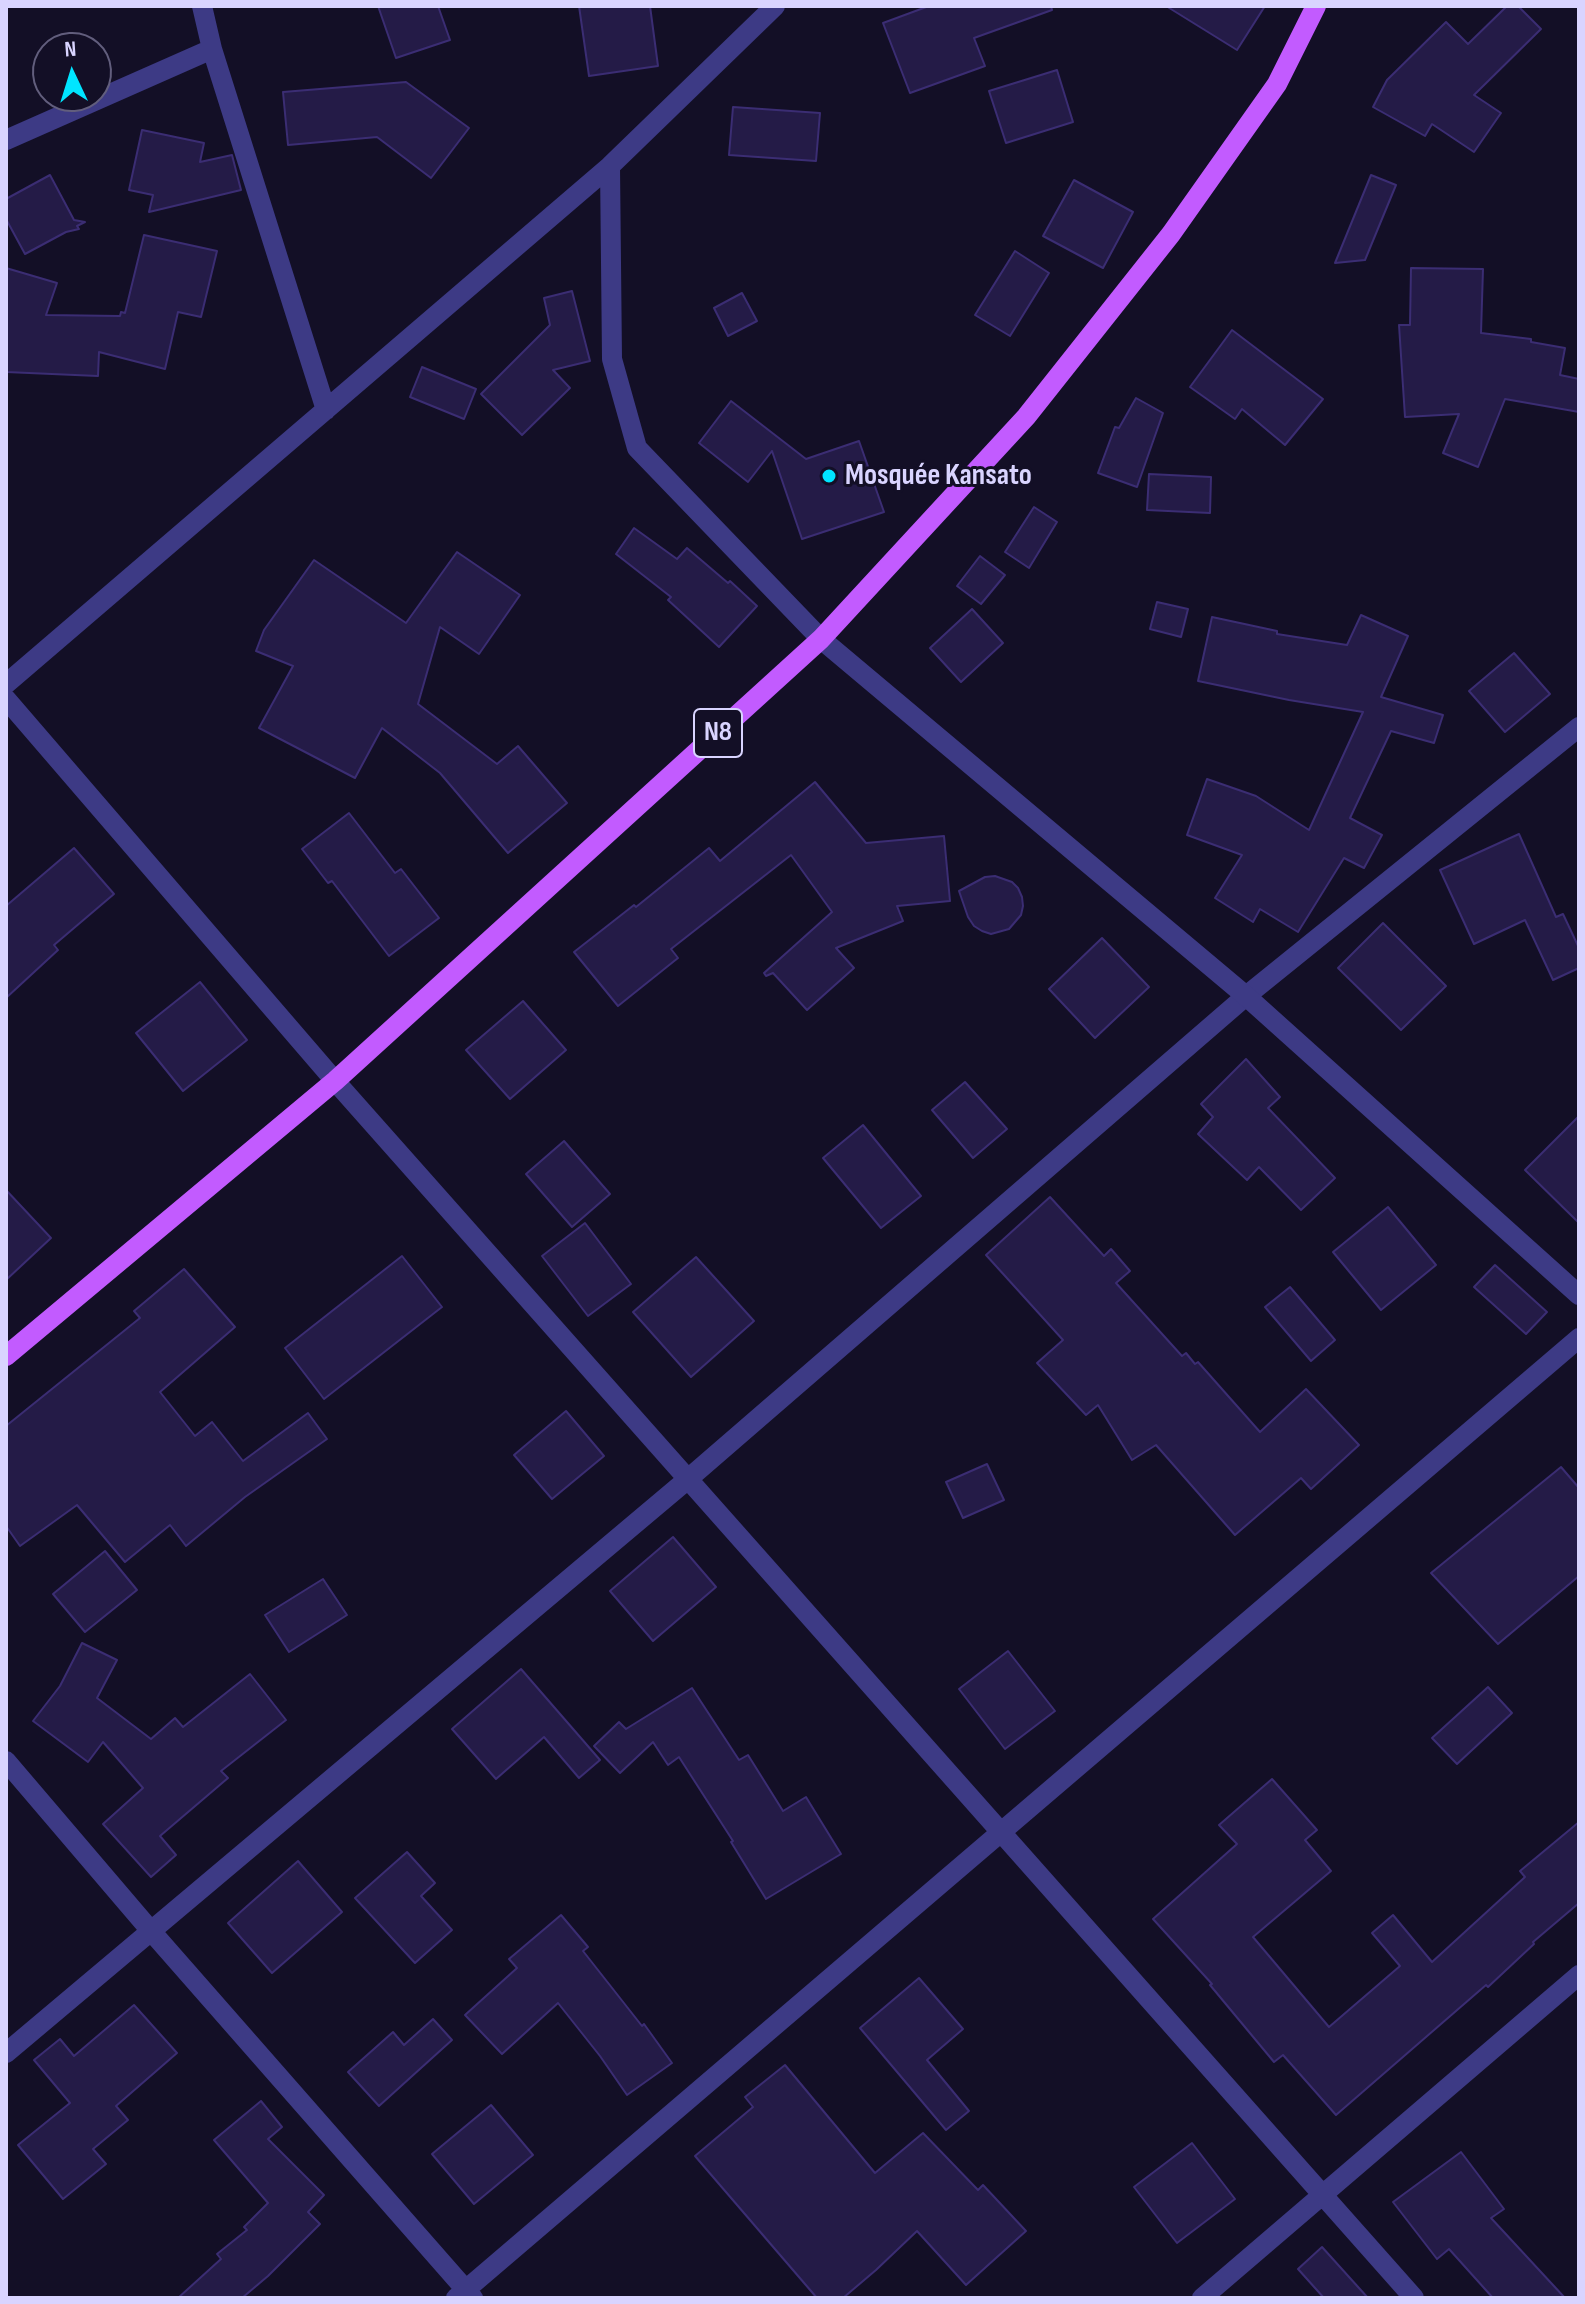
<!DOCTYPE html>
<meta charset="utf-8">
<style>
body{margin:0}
#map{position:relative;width:1585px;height:2304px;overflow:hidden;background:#130f26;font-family:"Sofia Sans Condensed",sans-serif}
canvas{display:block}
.frame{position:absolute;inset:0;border:8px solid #d9d4ff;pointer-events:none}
.north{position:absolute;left:32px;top:32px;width:80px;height:80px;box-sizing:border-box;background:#130f26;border:2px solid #625e7d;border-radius:50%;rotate:356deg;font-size:22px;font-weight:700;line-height:32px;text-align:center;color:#d9d4ff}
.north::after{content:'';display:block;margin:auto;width:28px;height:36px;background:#00e5ff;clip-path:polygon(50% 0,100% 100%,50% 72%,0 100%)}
</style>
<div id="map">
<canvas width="1585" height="2304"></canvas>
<div class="frame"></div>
<div class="north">N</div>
</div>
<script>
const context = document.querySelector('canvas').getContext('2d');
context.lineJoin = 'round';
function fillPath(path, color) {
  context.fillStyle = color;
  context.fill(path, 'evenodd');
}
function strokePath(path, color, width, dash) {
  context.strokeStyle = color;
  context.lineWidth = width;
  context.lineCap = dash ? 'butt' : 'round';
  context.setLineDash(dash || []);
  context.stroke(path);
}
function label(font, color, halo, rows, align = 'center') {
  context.font = font + ' "Sofia Sans Condensed",sans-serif';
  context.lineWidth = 6;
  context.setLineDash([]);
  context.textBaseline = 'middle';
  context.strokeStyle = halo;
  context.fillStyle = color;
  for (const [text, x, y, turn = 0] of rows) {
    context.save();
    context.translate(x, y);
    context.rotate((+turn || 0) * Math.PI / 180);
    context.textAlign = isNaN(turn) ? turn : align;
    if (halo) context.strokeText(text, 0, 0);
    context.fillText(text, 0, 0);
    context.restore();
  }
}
const building = new Path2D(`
 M378,6H438L450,40L396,58Z
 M579,6H650L658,66L589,76Z
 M929,6H1051L1052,10L974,38L985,66L910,93L883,23Z
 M1166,6H1265L1237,50Z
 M1507,6H1518L1541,29L1474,95L1501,113L1474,152L1432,124L1425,136L1373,107L1387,80L1446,22L1468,44Z
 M1057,70L1073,122L1006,143L989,91Z
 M406,82L469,128L431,178L377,137L288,145L283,92Z
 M733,107L820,113L816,161L729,155Z
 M142,130L204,143L200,162L232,155L241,190L149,212L153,195L129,190Z
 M50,175L74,220L85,222L77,226L79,229L66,232L25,254L6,219V199Z
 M1371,175L1396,185L1365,260L1335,263Z
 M1074,180L1133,212L1103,268L1043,236Z
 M144,235L217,251L201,317L178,312L165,369L99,352L98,376L6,372V268L57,283L46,315L120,316L121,312L125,313Z
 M1015,251L1049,273L1010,336L975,315Z
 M1411,268L1483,269L1481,333L1531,339V342L1565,348L1560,375L1579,379V412L1505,399L1478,467L1443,453L1459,414L1405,417L1399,325H1410Z
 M572,291L590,361L553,370L570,388L522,435L481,394L550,325L544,298Z
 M742,293L757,321L728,336L714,308Z
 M1232,330L1323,399L1285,445L1242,409L1235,419L1190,387Z
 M422,367L476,389L464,419L410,397Z
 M1136,398L1163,413L1137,487L1098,473L1115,427L1119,428Z
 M731,401L806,459L859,441L884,512L802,539L772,451L748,482L699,443Z
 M1149,474L1211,477L1210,513L1147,510Z
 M1034,507L1057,522L1029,568L1005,552Z
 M634,528L677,559L687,548L728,583L730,581L757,606L719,647L668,600L671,597L616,554Z
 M457,552L520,595L479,654L440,627L418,704L497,764L518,746L567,803L508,853L440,773L382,728L355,778L259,728L293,666L256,651L264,630L314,560L406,623Z
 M980,556L1005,575L981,604L957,586Z
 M1157,602L1188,609L1181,637L1150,629Z
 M972,609L1003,643L961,682L930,648Z
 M1361,615L1408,636L1381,697L1443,715L1434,743L1391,731L1350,818L1382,835L1364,868L1344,858L1298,932L1260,909L1253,922L1215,898L1242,855L1187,835L1207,779L1256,796L1309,830L1363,712L1289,700L1198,681L1212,617L1277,631V634L1347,645Z
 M1514,653L1550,694L1505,732L1469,691Z
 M815,782L866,843L944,836L950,901L897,906L903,921L836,948L854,968L807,1010L773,973L766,976L764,973L832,912L791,855L671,949L678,958L618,1006L574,952L634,905L636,907L709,848L720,861Z
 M349,813L395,873L401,869L439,918L389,956L332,881L328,883L302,849Z
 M1519,834L1556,917L1563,914L1579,948V968L1553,980L1525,920L1474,944L1440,870Z
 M74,848L114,894L54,945L58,950L6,998V906Z
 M995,876L1012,882L1018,888L1022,897L1023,906L1021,915L1009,929L991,934L982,931L974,926L968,917L959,891L985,877Z
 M1383,923L1446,986L1401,1030L1338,968Z
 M1102,938L1149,987L1095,1038L1049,989Z
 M200,982L247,1040L183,1091L136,1033Z
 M523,1001L566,1050L510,1099L466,1050Z
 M1246,1059L1280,1097L1268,1108L1335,1178L1301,1210L1259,1167L1247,1180L1198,1134L1213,1117L1201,1104Z
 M965,1082L1007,1129L973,1158L932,1110Z
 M1579,1116V1223L1525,1170Z
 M863,1125L921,1196L881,1228L823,1158Z
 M564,1141L610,1194L572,1227L526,1174Z
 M6,1190L51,1238L6,1280Z
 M1050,1197L1104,1256L1111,1249L1130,1271L1116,1283L1182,1356L1186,1353L1195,1364L1198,1362L1260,1432L1306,1389L1359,1445L1311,1489L1301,1478L1235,1535L1156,1445L1132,1460L1098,1405L1086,1415L1037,1363L1063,1340L986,1255Z
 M1388,1207L1436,1265L1381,1310L1333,1252Z
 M585,1223L631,1284L588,1316L542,1256Z
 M402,1256L442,1307L324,1399L285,1348Z
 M696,1257L754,1321L691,1377L633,1312Z
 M1495,1265L1547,1312L1526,1334L1474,1287Z
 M184,1269L235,1327L160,1392L195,1436L212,1422L243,1461L308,1413L327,1439L245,1497L186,1546L170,1525L125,1562L77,1505L20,1546L6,1526V1426L140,1318L134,1311Z
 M1290,1287L1335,1340L1311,1361L1265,1307Z
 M566,1411L604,1456L552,1499L514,1455Z
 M987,1464L1004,1500L963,1518L946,1482Z
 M1561,1467L1579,1488V1576L1498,1644L1431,1573Z
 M673,1537L716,1587L653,1641L610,1591Z
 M105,1551L137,1590L85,1632L53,1594Z
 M323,1579L347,1615L289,1652L265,1615Z
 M82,1643L117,1660L97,1698L151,1739L175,1718L183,1727L250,1674L286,1720L221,1771L228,1778L160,1836L176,1855L151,1877L103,1824L143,1788L103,1742L88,1762L33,1721L60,1686Z
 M1008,1651L1055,1711L1005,1749L959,1689Z
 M521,1669L600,1760L579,1778L544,1737L496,1779L452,1729Z
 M1488,1687L1512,1713L1457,1764L1432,1738Z
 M692,1688L739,1760L748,1755L783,1811L806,1797L841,1854L766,1899L731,1842L733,1841L679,1757L668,1765L653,1742L620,1773L594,1746L619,1722L626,1729Z
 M1272,1779L1317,1830L1305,1840L1331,1871L1253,1937L1329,2027L1400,1966L1372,1933L1393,1915L1432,1962L1525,1877L1520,1871L1579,1822V1903L1533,1942L1534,1944L1488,1987L1486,1985L1336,2115L1283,2055L1274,2062L1210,1985L1212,1984L1153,1919L1237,1844L1219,1825Z
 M407,1852L435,1883L421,1896L452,1930L415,1963L355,1898Z
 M298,1861L342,1912L272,1973L228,1923Z
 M561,1915L588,1947L583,1951L642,2026L644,2024L672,2063L627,2095L600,2056L558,2003L502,2054L465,2015L517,1968L509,1959Z
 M919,1978L963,2029L927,2060L969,2111L946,2130L860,2028Z
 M134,2005L177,2053L116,2106L128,2120L93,2149L106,2164L63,2199L18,2145L70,2103L34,2060L60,2039L74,2056Z
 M433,2019L452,2040L379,2106L348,2072L393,2032L404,2045Z
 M785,2065L875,2173L923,2133L978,2190L983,2185L1026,2231L966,2285L917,2231L876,2270L843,2298H817L695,2156L753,2107L745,2097Z
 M261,2101L282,2127L268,2139L324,2195L308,2212L320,2224L268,2276L242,2298H178L221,2259L217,2254L247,2230L244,2227L268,2203L214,2140Z
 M491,2105L533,2155L474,2204L432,2154Z
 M1192,2143L1235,2199L1177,2243L1134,2187Z
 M1461,2152L1504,2209L1491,2218L1565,2298H1493L1449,2249L1437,2259L1393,2202Z
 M1322,2247L1368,2298H1324L1298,2269Z`);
fillPath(building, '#241b47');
strokePath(building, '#3b2d73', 2);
strokePath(new Path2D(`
 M202,6L212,49L326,410
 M6,140L212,49
 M610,166L612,359L637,448L821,639
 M6,684L610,166L775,6
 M6,699L335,1081L1414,2298
 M6,1761L151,1931L473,2298
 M6,2053L688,1479L1246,996L1579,727
 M456,2298L1579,1338
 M1202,2298L1579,1975`), '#3d3a85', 20);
strokePath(new Path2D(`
 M821,639L1246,996L1579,1295`), '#3d3a85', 20);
strokePath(new Path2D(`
 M6,1356L335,1081L821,639L1026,417L1171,234L1277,84L1316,6`), '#c25bff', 20);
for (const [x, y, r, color] of [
 [829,476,8,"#00e5ff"]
]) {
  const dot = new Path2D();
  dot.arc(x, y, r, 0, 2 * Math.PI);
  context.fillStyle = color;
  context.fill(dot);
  strokePath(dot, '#130f26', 3);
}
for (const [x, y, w] of [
 [718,733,48]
]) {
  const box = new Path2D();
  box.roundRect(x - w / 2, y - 24, w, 48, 6);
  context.fillStyle = '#130f26';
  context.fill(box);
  strokePath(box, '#d9d4ff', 2);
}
label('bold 28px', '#d9d4ff', null, [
 ["N8",718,733]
]);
label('bold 30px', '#d9d4ff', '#130f26', [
 ["Mosquée Kansato",845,476]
], 'left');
</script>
